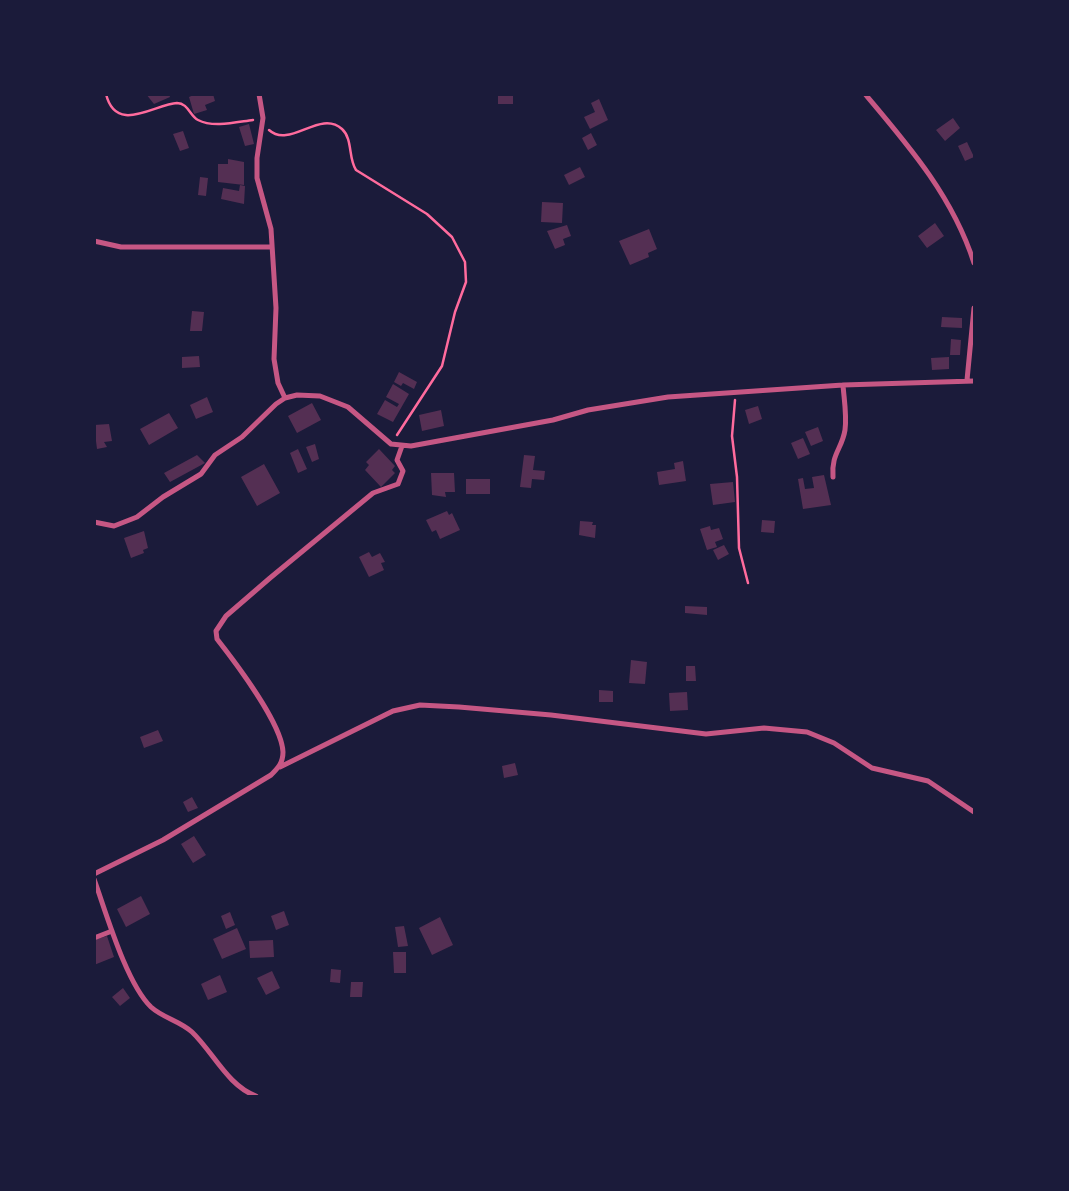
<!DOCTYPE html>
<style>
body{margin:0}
#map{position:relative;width:1069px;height:1191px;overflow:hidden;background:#1b1b3a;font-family:"PT Sans",sans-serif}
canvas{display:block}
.frame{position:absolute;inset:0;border:96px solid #1b1b3a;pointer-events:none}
</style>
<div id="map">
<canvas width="1069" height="1191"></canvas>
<div class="frame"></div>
</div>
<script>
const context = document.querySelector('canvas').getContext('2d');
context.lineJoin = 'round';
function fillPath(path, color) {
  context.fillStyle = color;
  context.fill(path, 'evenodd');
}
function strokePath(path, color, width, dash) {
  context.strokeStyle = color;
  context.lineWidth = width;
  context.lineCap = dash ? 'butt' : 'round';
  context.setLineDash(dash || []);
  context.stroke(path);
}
fillPath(new Path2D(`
 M146,94H169L170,97L154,104Z
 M196,94H213L215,101L205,105L207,110L194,114L189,97Z
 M498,94H513V104H498Z
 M599,99L608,120L590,129L584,117L595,112L591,103Z
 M953,118L960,128L945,141L936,130Z
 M249,124L254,144L245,146L239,127Z
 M183,131L189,148L180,151L173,134Z
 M591,133L597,145L588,150L582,138Z
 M967,142L974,157L965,161L958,146Z
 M228,159L244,162V185L218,182V164H228Z
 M580,167L585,177L569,185L564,175Z
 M200,177L208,178L206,196L198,195Z
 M240,185L245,186L244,204L221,199L223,188L239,191Z
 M542,202L563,203L562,223L541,222Z
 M935,223L944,236L927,248L918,236Z
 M567,225L571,236L563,239L565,245L555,249L547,231Z
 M649,229L657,249L648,253L649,257L630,265L619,241Z
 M192,311L204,312L202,331H190Z
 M942,317L962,318V328L941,327Z
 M951,339L961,340L960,355H950Z
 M199,356L200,367L182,368V357Z
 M949,357V369L932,370L931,358Z
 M399,372L417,382L414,389L403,383L401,386L394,382Z
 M393,384L409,394L393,422L377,414L385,400L397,407L399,404L386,397Z
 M207,397L213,412L196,419L190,405Z
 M312,403L321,420L297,433L288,416Z
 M758,406L762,419L749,424L745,410Z
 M441,410L444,426L422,431L419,415Z
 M169,413L178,428L149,445L140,429Z
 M109,424L112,441L104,442L107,447L97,449L94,425Z
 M818,427L823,441L811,446L805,432Z
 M803,438L810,454L798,459L791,443Z
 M315,444L319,459L312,462L306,447Z
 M298,449L307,469L298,473L290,453Z
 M379,449L395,466L392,470L395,473L381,487L365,470L369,465L366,462Z
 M197,455L205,463L170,482L164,473Z
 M524,455L535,456L533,470L545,471L544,480L532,479L531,488L520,487Z
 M683,461L686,481L659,485L657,472L675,469L674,463Z
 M264,464L280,493L257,506L241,477Z
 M431,473H454L455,492H445L446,497L432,495Z
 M824,475L831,505L803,509L798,479L803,478L805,489L814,488L812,477Z
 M466,479H490V494H466Z
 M733,482L735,502L713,505L710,484Z
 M447,511L449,515L452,513L460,530L440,539L436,530L432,532L426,520Z
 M762,520L775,521L774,533L761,532Z
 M580,521L593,522L592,525H596L595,538L579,535Z
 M710,526L711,530L719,528L723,539L715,542L717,547L707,550L700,529Z
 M144,531L148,548L143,550L144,553L131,558L124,538Z
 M724,545L729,554L718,560L713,550Z
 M369,552L372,557L380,553L385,562L381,563L384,570L369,577L359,557Z
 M685,606L707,607V615L685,613Z
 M631,660L647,662L645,684L629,683Z
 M686,666H695L696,681H686Z
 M599,690L613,691V702H599Z
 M687,692L688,710L670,711L669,693Z
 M158,730L163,741L144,748L140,737Z
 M515,763L518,775L504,778L502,766Z
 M192,797L198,808L188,812L183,802Z
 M194,836L206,855L193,863L181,844Z
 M141,896L150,914L126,927L117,909Z
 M284,911L289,925L276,930L271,916Z
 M230,912L235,925L226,929L221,916Z
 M440,917L453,945L432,955L419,928Z
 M404,926L408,946L398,947L395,927Z
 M237,928L246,949L222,959L213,939Z
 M107,936L114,957L94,965V940Z
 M273,940L274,957L250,958L249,941Z
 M393,952H406V973H394Z
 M331,969L341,970L340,983L330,982Z
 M272,971L280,988L266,995L257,978Z
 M220,975L227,992L208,1000L201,984Z
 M351,982H363L362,997H350Z
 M123,988L130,998L120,1006L112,997Z`), '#542f53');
strokePath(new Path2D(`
 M106,94C116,135 155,104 177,103C188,103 190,116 198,120C213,128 237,122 253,120
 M269,130C290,149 320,109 342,129C353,139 348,158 356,170L427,214L452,237L465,262L466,282L455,312L442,366L397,435
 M735,400L732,436L737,477L739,548L748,583`), '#ff6b9d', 2.5);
strokePath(new Path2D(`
 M259,94L263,118L257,158V178L271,229L276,308L274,359L278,383L285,398
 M865,94C909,146 953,197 974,263
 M94,241L121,247H271
 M967,380L974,308
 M833,477C831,454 842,449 845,430C847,415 844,399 843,385
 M94,522L114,526L137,517L163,497L201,474L215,455L242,437L276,404L285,398L297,395L320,396L348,407L391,444L411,446L553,420L588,410L668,397L843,385L974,381
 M280,767L393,711L420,705L459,707L551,715L706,734L764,728L807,732L834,743L872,768L928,781L974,812
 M94,874L163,840L271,775C278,768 283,763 283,752C282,724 235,662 217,639L216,631L226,616L270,578L373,493L398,484L403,471L397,460L402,446
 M94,879C106,912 126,983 151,1007C163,1018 180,1021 192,1032C213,1052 228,1086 256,1096
 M94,938L112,931`), '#c65784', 5);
</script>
